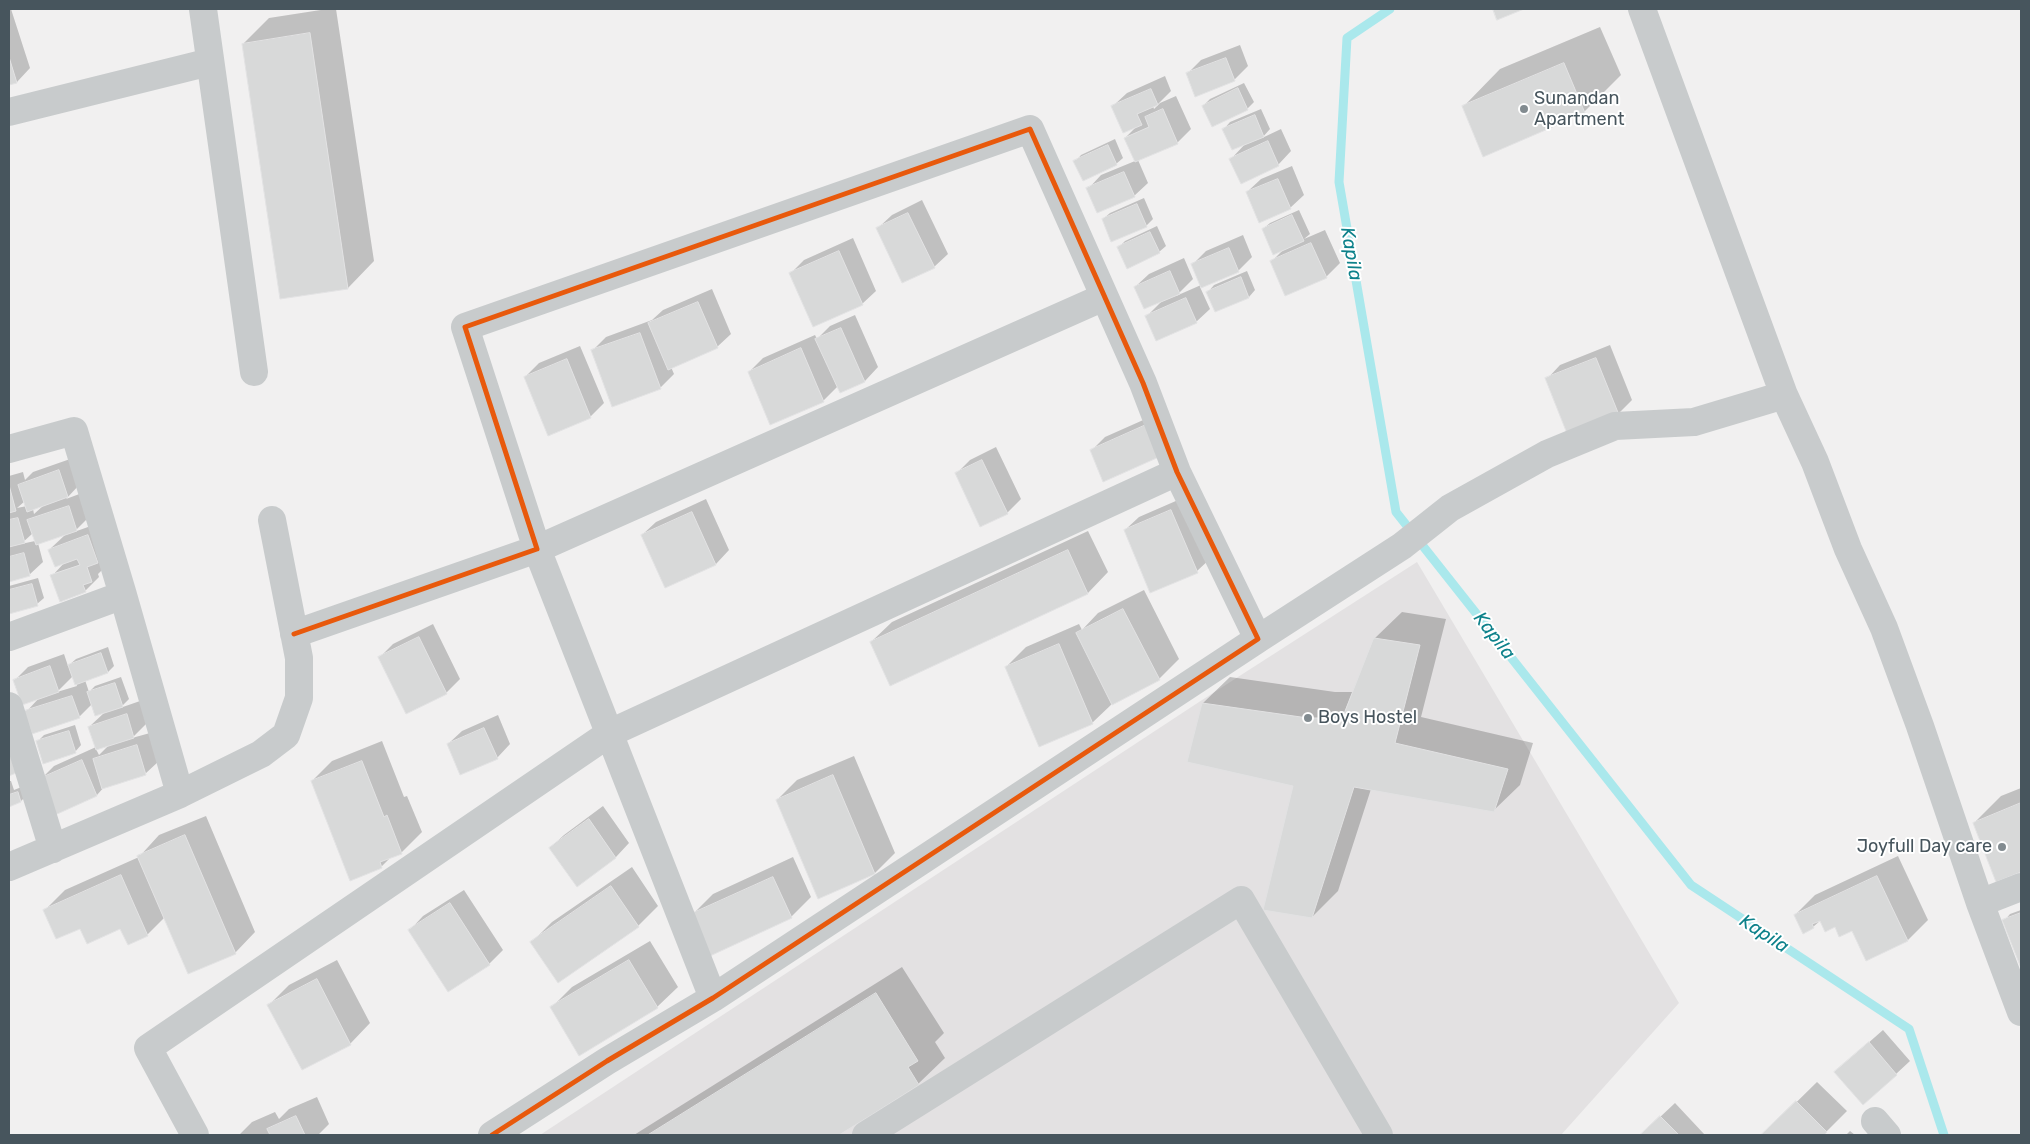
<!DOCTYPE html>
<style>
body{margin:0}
#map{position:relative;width:2030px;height:1144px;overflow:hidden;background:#f1f0f0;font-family:Rubik,sans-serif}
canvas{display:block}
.frame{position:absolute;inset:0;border:10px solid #47555d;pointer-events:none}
</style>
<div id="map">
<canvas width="2030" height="1144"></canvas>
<div class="frame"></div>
</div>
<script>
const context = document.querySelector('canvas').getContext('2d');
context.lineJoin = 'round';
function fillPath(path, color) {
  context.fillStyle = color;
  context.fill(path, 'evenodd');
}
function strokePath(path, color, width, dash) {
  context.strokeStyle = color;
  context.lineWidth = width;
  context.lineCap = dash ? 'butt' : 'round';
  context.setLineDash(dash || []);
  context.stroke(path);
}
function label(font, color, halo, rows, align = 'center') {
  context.font = font + ' Rubik,sans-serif';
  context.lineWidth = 4;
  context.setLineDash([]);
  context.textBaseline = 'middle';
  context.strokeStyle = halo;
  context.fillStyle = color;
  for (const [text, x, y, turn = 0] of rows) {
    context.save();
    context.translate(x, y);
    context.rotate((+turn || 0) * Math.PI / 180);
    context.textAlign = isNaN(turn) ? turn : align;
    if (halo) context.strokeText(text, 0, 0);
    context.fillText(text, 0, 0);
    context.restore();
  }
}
fillPath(new Path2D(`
 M1417,562L1679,1003L1561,1135H540L1199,702Z`), '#e3e1e2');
fillPath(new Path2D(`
 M9,9H11L30,68L17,82L9,84Z
 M327,9H336L374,261L348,288L243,44L269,18Z
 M1600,27L1621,75L1584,112L1464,106L1500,69Z
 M1240,45L1248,66L1234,80L1187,74L1201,60Z
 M1165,76L1171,91L1158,104L1153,106L1154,109L1160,103L1176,96L1191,129L1177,143L1138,160L1148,183L1134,196L1088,189L1101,175L1135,161L1125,138L1137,126L1113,106L1127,93Z
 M1244,83L1254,102L1247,109L1203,106L1210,99Z
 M1261,109L1270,129L1262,138L1281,129L1291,151L1278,165L1231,159L1247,142L1224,129L1230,122Z
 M1115,139L1123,158L1116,164L1075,162L1081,155Z
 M1292,166L1304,195L1290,208L1247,192L1261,179Z
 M1144,198L1153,219L1146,226L1103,219L1110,213Z
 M922,200L948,254L934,267L878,228L892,215Z
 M1299,210L1310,234L1304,239L1325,230L1340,263L1326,277L1271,262L1284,249L1263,229L1270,223Z
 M1157,226L1166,246L1159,252L1118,248L1125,241Z
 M1243,235L1252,257L1238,271L1200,287L1210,309L1196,322L1146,317L1163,300L1135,287L1149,274L1184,258L1193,279L1176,296L1201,285L1192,265L1206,251Z
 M853,238L876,291L862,304L791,273L804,260Z
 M1247,271L1255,290L1249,297L1216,311L1208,292L1214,285Z
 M712,289L731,334L717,347L671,367L674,374L660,388L593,350L606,337L652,320L663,310Z
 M855,315L878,367L865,381L838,386L824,400L771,423L749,372L763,358L815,335L817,339L830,326Z
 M1610,345L1632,400L1618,414L1547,379L1560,365Z
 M580,346L604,403L590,417L525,377L539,363Z
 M1159,413L1172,442L1091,451L1105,437Z
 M996,447L1021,499L1007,513L956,474L970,460Z
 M73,458L81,483L66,499L82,493L90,516L74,532L102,522L105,567L98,574L99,577L85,591L52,576L65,562L49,550L66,534L38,543L43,562L29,575L9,581V476L23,472L25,480L33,472ZM25,501L27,506L17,508ZM44,505L34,514L33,509ZM33,533L35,541L21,544Z
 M1185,497L1211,558L1197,571L1151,591L1125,530L1139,517Z
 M706,499L729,550L716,564L665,587L642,535L656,522Z
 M1088,531L1108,572L1088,593L891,684L871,642L892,622Z
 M38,578L44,598L37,604L9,612V586Z
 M1144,590L1179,659L1159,679L1113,703L1092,723L1006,667L1026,647L1079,624L1082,630L1098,613Z
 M1402,612L1446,619L1421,717L1533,743L1520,785L1493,811L1371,789L1338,891L1312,917L1295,785L1203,703L1230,677L1335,692H1354L1375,638Z
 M433,624L460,679L446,693L380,657L393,644Z
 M108,647L114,666L108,672L85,680L89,692L95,686L121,677L129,699L120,708L140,701L147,723L132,738L150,733L159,761L145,774L105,786L97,795L56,813L41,779L54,766L96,747L89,727L105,712L92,704L79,717L26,712L40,697L15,680L28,667L64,654L68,666L76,659ZM73,676L77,686L57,692ZM109,745L99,755L96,749Z
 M498,715L510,744L497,758L448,744L462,731Z
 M75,725L81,745L75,752L38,741L44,735Z
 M382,741L404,797L407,796L422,832L401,853L392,856L381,867L312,781L332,761Z
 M854,756L895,853L875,873L818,897L777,800L797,780Z
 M9,781H11L14,790L24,786L27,795L21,801L9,805Z
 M2021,788V870L1996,880L1974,823L2001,796Z
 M603,806L629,843L616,857L577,885L550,848L564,835Z
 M206,816L255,932L235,953L165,917L147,935L121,927H80L45,910L65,890L139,857L159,835Z
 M1898,856L1928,920L1908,940L1835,926L1821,920L1813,927L1795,915L1815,895Z
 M793,857L811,897L791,917L693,914L713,894Z
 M632,867L658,906L638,926L532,942L552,922Z
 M464,890L503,950L489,964L410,930L423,916Z
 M2021,910V964L2004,921L2010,914Z
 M650,941L678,987L657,1007H552L572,987Z
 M337,960L370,1023L350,1044L269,1005L289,985Z
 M902,967L944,1033L935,1042L945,1058L918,1084L837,1135H634Z
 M1883,1030L1910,1061L1896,1074L1850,1059Z
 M1817,1082L1847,1111L1823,1135H1763Z
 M317,1097L329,1124L318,1135H239L252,1122L275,1112L279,1119L289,1109Z
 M1675,1103L1705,1135H1641Z
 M1850,1131L1855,1135H1846Z`), '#0003');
strokePath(new Path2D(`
 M1390,9L1347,38L1339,182L1396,512L1691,885L1909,1029L1944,1135`), '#aae8ec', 9);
const building = new Path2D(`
 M1493,9H1524L1497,20Z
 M310,33L348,289L280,299L242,44Z
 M9,57L17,83L9,85Z
 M1226,58L1235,81L1195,97L1186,73Z
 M1564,63L1585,113L1483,157L1462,106Z
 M1238,88L1248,110L1212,127L1202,106Z
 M1151,89L1158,105L1137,114L1142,125L1123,133L1111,106Z
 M1163,109L1178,144L1135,162L1124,138L1149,127L1145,117Z
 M1255,115L1264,137L1232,150L1222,129Z
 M1268,141L1279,166L1241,184L1229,159Z
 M1108,145L1117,165L1083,181L1073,161Z
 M1124,172L1135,197L1097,213L1086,188Z
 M1278,179L1291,209L1259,223L1246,192Z
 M1137,204L1147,227L1111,242L1102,219Z
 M908,213L935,268L902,283L876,228Z
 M1292,215L1304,241L1273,255L1262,229Z
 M1150,232L1160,253L1127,269L1117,247Z
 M1311,243L1327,278L1285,296L1270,261Z
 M1229,248L1239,272L1201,288L1191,264Z
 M839,251L863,305L813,327L789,273Z
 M1170,271L1180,294L1144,309L1134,287Z
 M1241,277L1249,298L1215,312L1206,292Z
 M1186,298L1197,323L1156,341L1145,316Z
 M698,302L718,348L668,370L648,323Z
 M841,328L865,382L840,393L815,339Z
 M640,333L661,389L612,407L591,350Z
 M801,348L824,402L770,425L748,372Z
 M1596,358L1619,415L1568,436L1545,378Z
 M567,359L591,418L548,436L524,377Z
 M1146,425L1159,457L1103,482L1090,450Z
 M982,460L1008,514L980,527L955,473Z
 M59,470L68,497L27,512L18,485Z
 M9,485L16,511L9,513Z
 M69,506L77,531L36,545L27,520Z
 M1171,510L1198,573L1150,593L1124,530Z
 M692,512L716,565L665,588L641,535Z
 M18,518L25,543L9,547V520Z
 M88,535L98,563L87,567L92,582L83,585L86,592L60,602L50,575L80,565L77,559L55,567L48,550Z
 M1068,550L1088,594L890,686L870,642Z
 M24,553L30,576L9,582V557Z
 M32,584L38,606L9,614V590Z
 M1123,609L1160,680L1112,705L1076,633Z
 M419,637L447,694L406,714L378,657Z
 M1374,638L1420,645L1395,743L1508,769L1494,812L1354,787L1312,918L1263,910L1293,786L1187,762L1202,703L1308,718H1342Z
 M1059,644L1093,724L1039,747L1005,667Z
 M101,653L108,673L75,685L68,665Z
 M50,666L59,692L22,705L13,680Z
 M115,683L123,707L95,716L87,692Z
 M72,696L80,718L32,734L24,711Z
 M127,714L134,738L96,750L88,727Z
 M484,728L498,759L460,775L447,744Z
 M69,731L76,753L43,764L36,741Z
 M137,745L146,775L102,789L93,759Z
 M10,754L16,773L9,776V755Z
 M82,760L97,796L55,815L39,779Z
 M362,761L384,817L387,815L402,854L380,862L382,868L350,881L311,781Z
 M833,775L875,874L818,899L776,800Z
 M18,792L21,802L9,807V795Z
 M2021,803V872L1996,882L1973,823Z
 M589,819L616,858L577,887L549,848Z
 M185,835L236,954L188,974L137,856Z
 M121,875L148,936L128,945L120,929L87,944L80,929L56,939L43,910Z
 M1877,876L1908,941L1866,961L1852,931L1839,937L1835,927L1825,932L1820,921L1812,924L1814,928L1803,934L1794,915Z
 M773,877L792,918L710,956L691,914Z
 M611,886L639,927L558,983L530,942Z
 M450,903L490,965L448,992L408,930Z
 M2021,913V968L2002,920Z
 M629,960L658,1008L579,1056L550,1007Z
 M317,979L351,1045L302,1070L267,1005Z
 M876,993L918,1061L908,1067L919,1085L873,1114L839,1135H648Z
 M1869,1042L1897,1075L1863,1105L1834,1072Z
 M1796,1101L1827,1132L1824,1135H1761Z
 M296,1116L305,1135H270L267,1129Z
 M1660,1116L1679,1135H1640Z`);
fillPath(building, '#d8d9d9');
strokePath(building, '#e2e2e3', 1);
strokePath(new Path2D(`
 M203,9L254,372
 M1642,9L1784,395
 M9,112L210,62
 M9,449L74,431L123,595L9,637
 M294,634L537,549L465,327L1030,129L1143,383L1177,472L1258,639L713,998L607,1061L492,1135
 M1258,639L1402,546L1450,508L1547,454L1615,426L1694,422L1784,395L1815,462L1848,549L1884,628L1920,726L1980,903L2021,1012
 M9,706L53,849
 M180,794L261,754L286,735L299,698V658L272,520
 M9,867L180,794L123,595
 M1980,903L2021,887
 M713,998L537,549L1104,297
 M1875,1121L1887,1135
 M195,1135L148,1048L610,733L1177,472
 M866,1135L1241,900L1379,1135`), '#c8cbcc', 28);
strokePath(new Path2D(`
 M294,634L537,549L465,327L1030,129L1143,383L1177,472L1258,639L713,998L607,1061L492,1135`), '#e8590c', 5);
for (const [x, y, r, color] of [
 [1524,109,5,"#828b90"],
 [1308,718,5,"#828b90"],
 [2002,847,5,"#828b90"]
]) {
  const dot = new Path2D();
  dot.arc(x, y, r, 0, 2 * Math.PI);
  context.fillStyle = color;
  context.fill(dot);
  strokePath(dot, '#fff', 2);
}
label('18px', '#47555d', '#fff', [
 ["Sunandan",1534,99],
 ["Apartment",1534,120],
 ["Boys Hostel",1318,718],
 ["Joyfull Day care",1992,847,"right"]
], 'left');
label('italic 19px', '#0e828b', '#fff', [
 ["Kapila",1351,254,80],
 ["Kapila",1494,636,52],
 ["Kapila",1764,934,33]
]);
</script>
